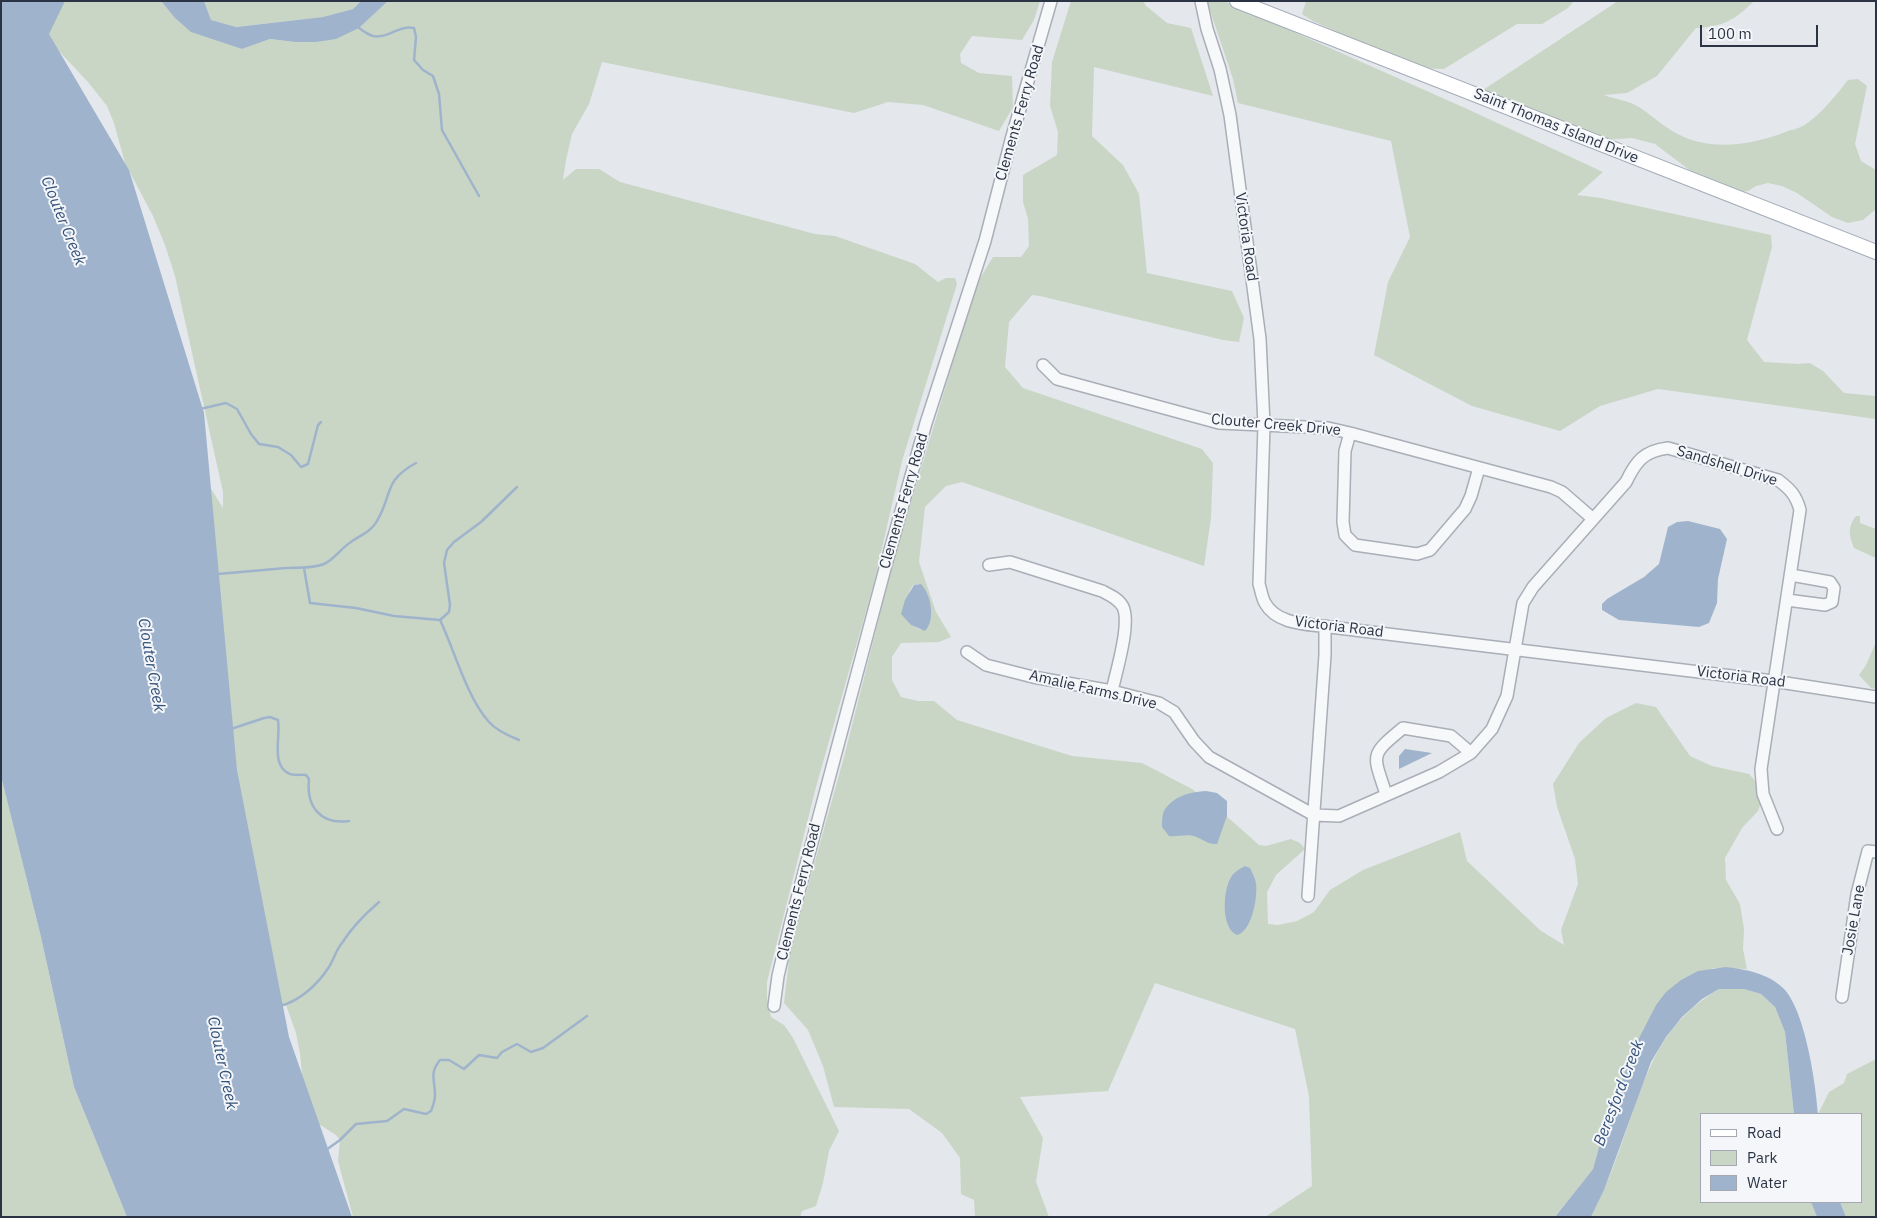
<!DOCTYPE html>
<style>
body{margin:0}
#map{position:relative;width:1877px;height:1218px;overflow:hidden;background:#e4e7ec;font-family:"IBM Plex Sans",sans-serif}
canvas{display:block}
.frame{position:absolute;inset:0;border:2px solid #2b3445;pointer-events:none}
.legend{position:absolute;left:1700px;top:1113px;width:162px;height:90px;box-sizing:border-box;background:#f4f6f9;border:1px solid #a4a8b1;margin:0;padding:6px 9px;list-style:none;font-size:15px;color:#2b3445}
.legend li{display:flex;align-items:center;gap:10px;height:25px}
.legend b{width:25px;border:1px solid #a4a8b1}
.scale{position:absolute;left:1700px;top:25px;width:118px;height:22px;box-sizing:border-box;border:2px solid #2b3445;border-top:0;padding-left:6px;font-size:15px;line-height:18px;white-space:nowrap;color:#2b3445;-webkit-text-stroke:4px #f4f6f9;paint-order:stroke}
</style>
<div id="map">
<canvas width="1877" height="1218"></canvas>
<div class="frame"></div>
<ul class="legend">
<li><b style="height:6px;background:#fff"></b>Road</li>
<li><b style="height:14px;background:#c9d6c5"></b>Park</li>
<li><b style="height:14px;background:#9fb4cc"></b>Water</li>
</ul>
<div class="scale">100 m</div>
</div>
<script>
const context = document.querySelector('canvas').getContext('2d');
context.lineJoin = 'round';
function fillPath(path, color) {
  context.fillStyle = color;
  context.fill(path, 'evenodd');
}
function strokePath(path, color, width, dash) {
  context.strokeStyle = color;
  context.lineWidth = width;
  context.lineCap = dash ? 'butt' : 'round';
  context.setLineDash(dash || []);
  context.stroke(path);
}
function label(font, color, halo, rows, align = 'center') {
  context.font = font + ' "IBM Plex Sans",sans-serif';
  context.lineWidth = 4;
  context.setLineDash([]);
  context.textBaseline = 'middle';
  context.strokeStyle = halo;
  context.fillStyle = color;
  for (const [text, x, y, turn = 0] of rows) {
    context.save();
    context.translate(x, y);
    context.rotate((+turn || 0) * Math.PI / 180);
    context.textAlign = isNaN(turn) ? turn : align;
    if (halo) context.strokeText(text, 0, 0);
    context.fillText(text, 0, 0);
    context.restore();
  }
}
fillPath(new Path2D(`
 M51,1H161L174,17L242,49L270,39L295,42H316L359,28L388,1H1040L1034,20L1022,40L972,36L960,54L961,63L979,73L1012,76L1013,107L999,131L923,105L888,102L854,113L602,62L589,104L572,134L566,160L563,180L576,169H599L620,182L815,234L835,236L915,264L938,282L946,278H955L957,284L902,461L874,583L816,787L767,982V999L771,1017L784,1025L793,1038L839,1131L829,1151L823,1183L816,1206L802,1211L800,1217H353L338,1161L340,1140L336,1135L317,1123L303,1085L300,1053L296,1033L286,1005L275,1007L246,1000L210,487L223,508V492L175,276L165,245L153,216L125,163L114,123L107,106L88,82L57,49L47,34Z
 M204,1H361L353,9L324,17L235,27L211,20Z
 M1071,1H1144L1145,5L1167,23L1191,28L1213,96L1094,67L1092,136L1123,165L1139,194L1147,273L1232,291L1244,318L1239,342L1223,340L1040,296L1032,295L1009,322L1005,367L1023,388L1202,449L1213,463L1211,518L1204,566L962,482L946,486L925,507L919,562L936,612L951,637L939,642L901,643L892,657V680L901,697L918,701H934L957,720L1072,756L1142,763L1192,789L1232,821L1259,845L1266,846L1291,839L1300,843L1305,849L1276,875L1267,892L1268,924L1278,925L1297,921L1314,912L1330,890L1363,870L1460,832L1467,861L1541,931L1564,945L1561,930L1578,884L1575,859L1557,807L1553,784L1579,743L1606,718L1636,703L1656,707L1690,756L1712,766L1749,774L1765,792L1758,811L1742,828L1725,858L1726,880L1740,904L1744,929L1743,949L1747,969L1713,968L1656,1005L1604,1129L1593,1169L1555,1217H1265L1312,1186L1309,1096L1295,1029L1155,983L1108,1091L1020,1097L1043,1138L1036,1182L1049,1217H975L974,1200L961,1194L960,1158L942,1133L909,1109L834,1107L823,1066L808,1030L784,1003L790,951L844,757L894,559L976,285L993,257H1021L1029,246L1028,219L1023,202V175L1057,155L1058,132L1050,106L1052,62ZM921,584V630L911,625L909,592L913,585Z
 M1208,1H1224L1465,108L1603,172L1577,195L1601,198L1771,235L1772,247L1747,340L1764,362L1798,364L1810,363L1823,371L1844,393L1876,396V419L1658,389L1600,406L1560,431L1472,406L1374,355L1388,282L1410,237L1391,141L1238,103L1233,79L1208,4Z
 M1306,1H1574L1568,8L1542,24H1517L1444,69L1417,68L1313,21L1302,14Z
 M1618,1H1754C1735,20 1723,27 1696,28L1657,76L1627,93L1604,95C1614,99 1628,100 1639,107C1654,117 1667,130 1684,137C1716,151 1756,144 1788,131C1794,129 1801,128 1806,124C1821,114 1837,94 1848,80L1858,79L1867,86L1855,144L1861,161L1876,170V209L1863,220L1848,223L1832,217L1797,193L1782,186L1768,183L1756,186L1748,191L1736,193L1700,178L1655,144L1632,138L1602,140L1581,129L1483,90Z
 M1856,516H1860V523L1876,529V558L1854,548C1849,536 1847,527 1856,516Z
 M1876,642V689L1871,688L1859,675L1866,665Z
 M1,776L41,937L74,1087L127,1217H1Z
 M1719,989H1744L1761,994L1775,1007L1785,1032L1794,1114H1701V1202H1811L1817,1217H1591C1608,1184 1620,1149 1632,1114C1652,1058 1666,1021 1719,989Z
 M1876,1059V1217H1846L1840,1202H1861V1114H1818L1829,1092L1844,1083L1847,1074Z`), '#c9d6c5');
fillPath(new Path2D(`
 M1,1H65L49,34L129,170L204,413L237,770L289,1037L352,1217H127L74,1087L41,937L1,776Z
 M161,1H204L211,20L236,27L323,17L353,9L361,1H388L359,28L336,39L316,42H295L270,39L242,49L191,32L174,17Z
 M1688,521L1720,529L1727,539L1718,579L1717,603L1709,623L1699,627L1619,620L1602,610V604L1607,599L1644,577L1659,564L1668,527L1677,522Z
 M921,584C931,594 936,620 925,631L911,625L901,614L905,600L914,585Z
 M1405,749L1432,753L1399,769V756Z
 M1206,791L1217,793L1227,801V816L1217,844C1208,845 1203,839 1194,836C1187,834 1177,837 1169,836L1162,827C1162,822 1162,815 1164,811C1173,796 1190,792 1206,791Z
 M1245,866L1250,868C1252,872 1255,878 1256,883C1258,897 1252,931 1237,935C1221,928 1223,893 1230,879C1233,873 1239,869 1245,866Z
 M1726,967C1745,969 1769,974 1783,988C1805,1009 1816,1084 1818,1114H1794L1785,1032L1775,1007L1761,994L1744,989H1719L1702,999L1682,1017L1666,1037L1651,1062L1604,1190L1591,1217H1555L1593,1169L1604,1129L1634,1048L1656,1005L1666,992L1681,980L1698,971Z
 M1811,1202H1840L1846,1217H1817Z`), '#9fb4cc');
strokePath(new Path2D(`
 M359,28C363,31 369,35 373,36C388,39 398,25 414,28L416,37L414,60L423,70L433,76L439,94L442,130L479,196
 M200,409L226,403L237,409L251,434L259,444L278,447L291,455L301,467L308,464L318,425L321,422
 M304,568L310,603L356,608L394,616L440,620L449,612L450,605L444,563L447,550L454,542L481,522L517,487
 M218,574C241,572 263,570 286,568C299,567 312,569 324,564C335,559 341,548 351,542C360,535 371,532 377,521C393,494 383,481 416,463
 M440,620C454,649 467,698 489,722C495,729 509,736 519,740
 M231,729L264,718L270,717L278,720C281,737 270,766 290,774C294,776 302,774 306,775L309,779C306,806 320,825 349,821
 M280,1006C300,1001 318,984 329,967C334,959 336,950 342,943C352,927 364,915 379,902
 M326,1150L340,1140L356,1124L387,1121L404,1109L426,1114L431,1111C433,1106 435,1100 435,1095C435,1079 429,1074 440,1060H449L464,1069L479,1055L497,1058L502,1052L517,1044L531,1052L543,1048L587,1016`), '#9fb4cc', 2.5);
const minor = new Path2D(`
 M1201,1L1207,29L1220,69L1230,115L1260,339L1264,425L1259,584C1261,590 1262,598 1265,603C1277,625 1308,624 1330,627L1773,681L1876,697
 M1043,365L1057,379L1219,423L1328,428L1350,433L1551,487L1562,492L1592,518
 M1350,433L1345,451L1343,522L1345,535L1355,545L1417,554L1430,550L1465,509L1471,496L1479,468
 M989,565L1010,562L1102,591C1110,595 1119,599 1123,607C1131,624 1116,672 1112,691
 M1787,600L1825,605L1832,602L1834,588L1830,582L1791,575
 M967,652L986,665L1033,677L1112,691L1159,703L1174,712L1194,741L1209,757L1314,815L1339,816L1439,772L1471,753L1492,729L1507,696L1523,603L1533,587L1626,482C1636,461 1644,451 1668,448L1778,480C1790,489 1796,495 1800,510L1761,769L1763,794L1777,829
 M1386,794C1373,754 1369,756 1403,728L1451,736L1471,753
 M1308,896L1325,655V626
 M1842,997L1857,894L1868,851L1876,852
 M774,1006L778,976L790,925L887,561L926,423L985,241L1011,140L1051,1`);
const major = new Path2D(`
 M1237,1L1876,252`);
strokePath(minor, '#a9aeb7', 14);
strokePath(major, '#a3abb8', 16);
strokePath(minor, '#f7f8fa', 11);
strokePath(major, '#fff', 14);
label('15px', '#2b3445', '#f4f6f9', [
 ["Clements Ferry Road",1020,113,-74],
 ["Saint Thomas Island Drive",1556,126,22],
 ["Victoria Road",1246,237,82],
 ["Clouter Creek Drive",1276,425,5],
 ["Sandshell Drive",1727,466,17],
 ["Clements Ferry Road",904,501,-74],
 ["Victoria Road",1339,627,7],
 ["Victoria Road",1741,677,7],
 ["Amalie Farms Drive",1093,690,13],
 ["Clements Ferry Road",799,892,-76],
 ["Josie Lane",1854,920,-80]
]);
label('italic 16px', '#34527a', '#f4f6f9', [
 ["Clouter Creek",63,221,68],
 ["Clouter Creek",151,665,80],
 ["Clouter Creek",222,1063,78],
 ["Beresford Creek",1619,1093,-69]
]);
</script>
